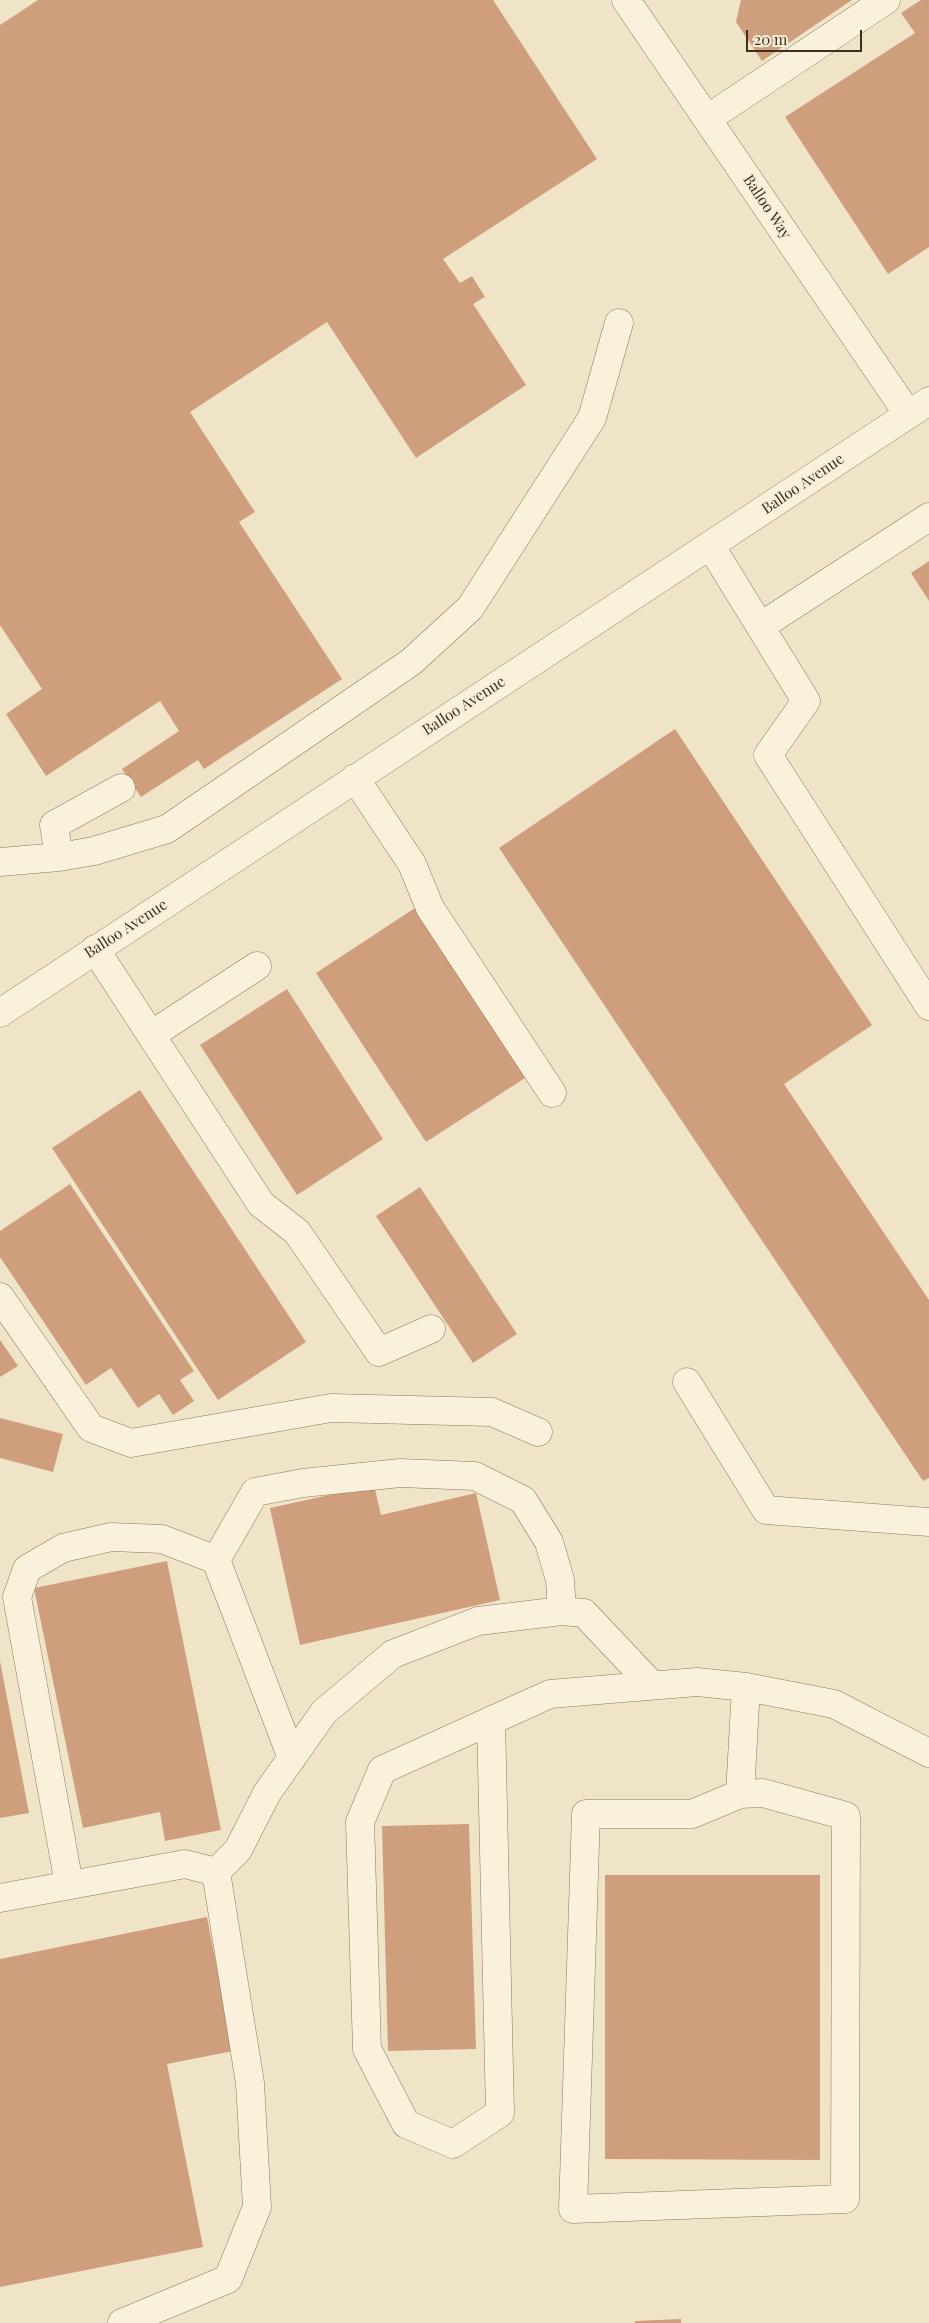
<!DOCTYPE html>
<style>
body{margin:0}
#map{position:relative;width:929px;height:2323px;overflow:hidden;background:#f0e4c8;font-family:"Playfair Display",serif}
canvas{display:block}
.scale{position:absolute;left:746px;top:30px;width:116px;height:22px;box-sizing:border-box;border:2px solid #3d2e20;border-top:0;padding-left:6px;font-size:15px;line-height:18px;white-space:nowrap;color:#3d2e20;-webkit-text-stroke:4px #f7eed8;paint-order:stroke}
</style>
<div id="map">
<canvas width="929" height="2323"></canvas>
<div class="scale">20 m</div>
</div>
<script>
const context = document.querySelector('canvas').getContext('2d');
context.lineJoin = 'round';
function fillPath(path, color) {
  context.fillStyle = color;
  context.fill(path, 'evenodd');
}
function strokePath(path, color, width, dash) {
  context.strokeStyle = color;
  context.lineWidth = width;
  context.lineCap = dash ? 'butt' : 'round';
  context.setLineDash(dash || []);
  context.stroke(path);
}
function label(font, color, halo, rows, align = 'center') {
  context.font = font + ' "Playfair Display",serif';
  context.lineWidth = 4.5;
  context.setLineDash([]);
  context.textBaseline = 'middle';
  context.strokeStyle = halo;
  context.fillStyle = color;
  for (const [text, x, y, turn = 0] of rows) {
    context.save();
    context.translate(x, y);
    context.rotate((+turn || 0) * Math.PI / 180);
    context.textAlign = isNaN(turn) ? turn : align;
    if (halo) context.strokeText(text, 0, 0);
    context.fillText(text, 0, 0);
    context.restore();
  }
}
fillPath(new Path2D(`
 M38,0H493L597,159L443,259L460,283L472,276L485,297L473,304L526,385L416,458L327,322L190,412L255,512L239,522L342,679L204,769L198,760L141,797L122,769L179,731L160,701L46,776L6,714L42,689L0,625V25Z
 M741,0H852L762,61L736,22Z
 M921,0H929V247L888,274L785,117L915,33L901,13Z
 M929,561V601L911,573Z
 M675,729L872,1025L784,1084L929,1300V1478L923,1481L499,848Z
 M415,908L525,1078L426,1142L316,973Z
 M287,989L383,1139L297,1195L200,1045Z
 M140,1090L306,1342L218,1400L52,1148Z
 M70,1184L194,1371L180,1380L194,1401L173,1415L159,1394L138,1408L111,1368L86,1385L0,1257V1231Z
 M420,1187L517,1334L473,1363L376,1216Z
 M0,1340L18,1366L0,1377Z
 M0,1418L63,1434L53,1472L0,1458Z
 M374,1485L381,1515L476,1493L500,1600L300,1645L270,1508Z
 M167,1561L221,1830L165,1841L160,1812L83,1828L34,1588Z
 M0,1661L29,1813L0,1818Z
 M469,1824L476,2049L388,2051L382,1826Z
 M605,1875H820V2160L605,2159Z
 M207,1917L233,2051L167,2064L203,2247L0,2287V1959Z
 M681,2319V2323H635V2321Z`), '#cf9f7d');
const minor = new Path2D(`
 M626,0L908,414
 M707,119L886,0
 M710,545L806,701L768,755L929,1006
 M761,626L929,517
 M355,778L412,864L430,908L552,1093
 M59,857L54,825L121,788
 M0,862L59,857L94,851L167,829L411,662L470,608L592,418L619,323
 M95,949L261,1204L297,1232L379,1352L431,1329
 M0,1013L929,401
 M151,1035L257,966
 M0,1297L91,1428L131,1443L331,1408L492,1412L538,1432
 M687,1382L766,1510L929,1522
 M216,1560L255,1492L303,1483L400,1473L475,1476L523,1500L549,1542L560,1580L562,1611
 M491,1720L500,2113L453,2144L406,2124L367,2049L360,1822L382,1770L550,1694L697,1682L746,1687L834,1704L929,1753
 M763,1793L846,1816L845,2199L573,2209L586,1814H692L740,1794Z
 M740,1794L746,1687
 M216,1872L238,1850L267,1793L324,1712L393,1654L478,1621L562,1611L584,1613L652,1685
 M69,1884L17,1597L27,1569L63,1548L111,1537L162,1539L216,1560L292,1758
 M0,1898L185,1864L216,1872L250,2083L257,2207L228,2279L122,2323`);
strokePath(minor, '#8d765c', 29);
strokePath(minor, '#faf1dc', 28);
label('15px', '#3d2e20', '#f7eed8', [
 ["Balloo Way",767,207,56],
 ["Balloo Avenue",803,484,-34],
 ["Balloo Avenue",464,706,-33],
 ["Balloo Avenue",126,929,-33]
]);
</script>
